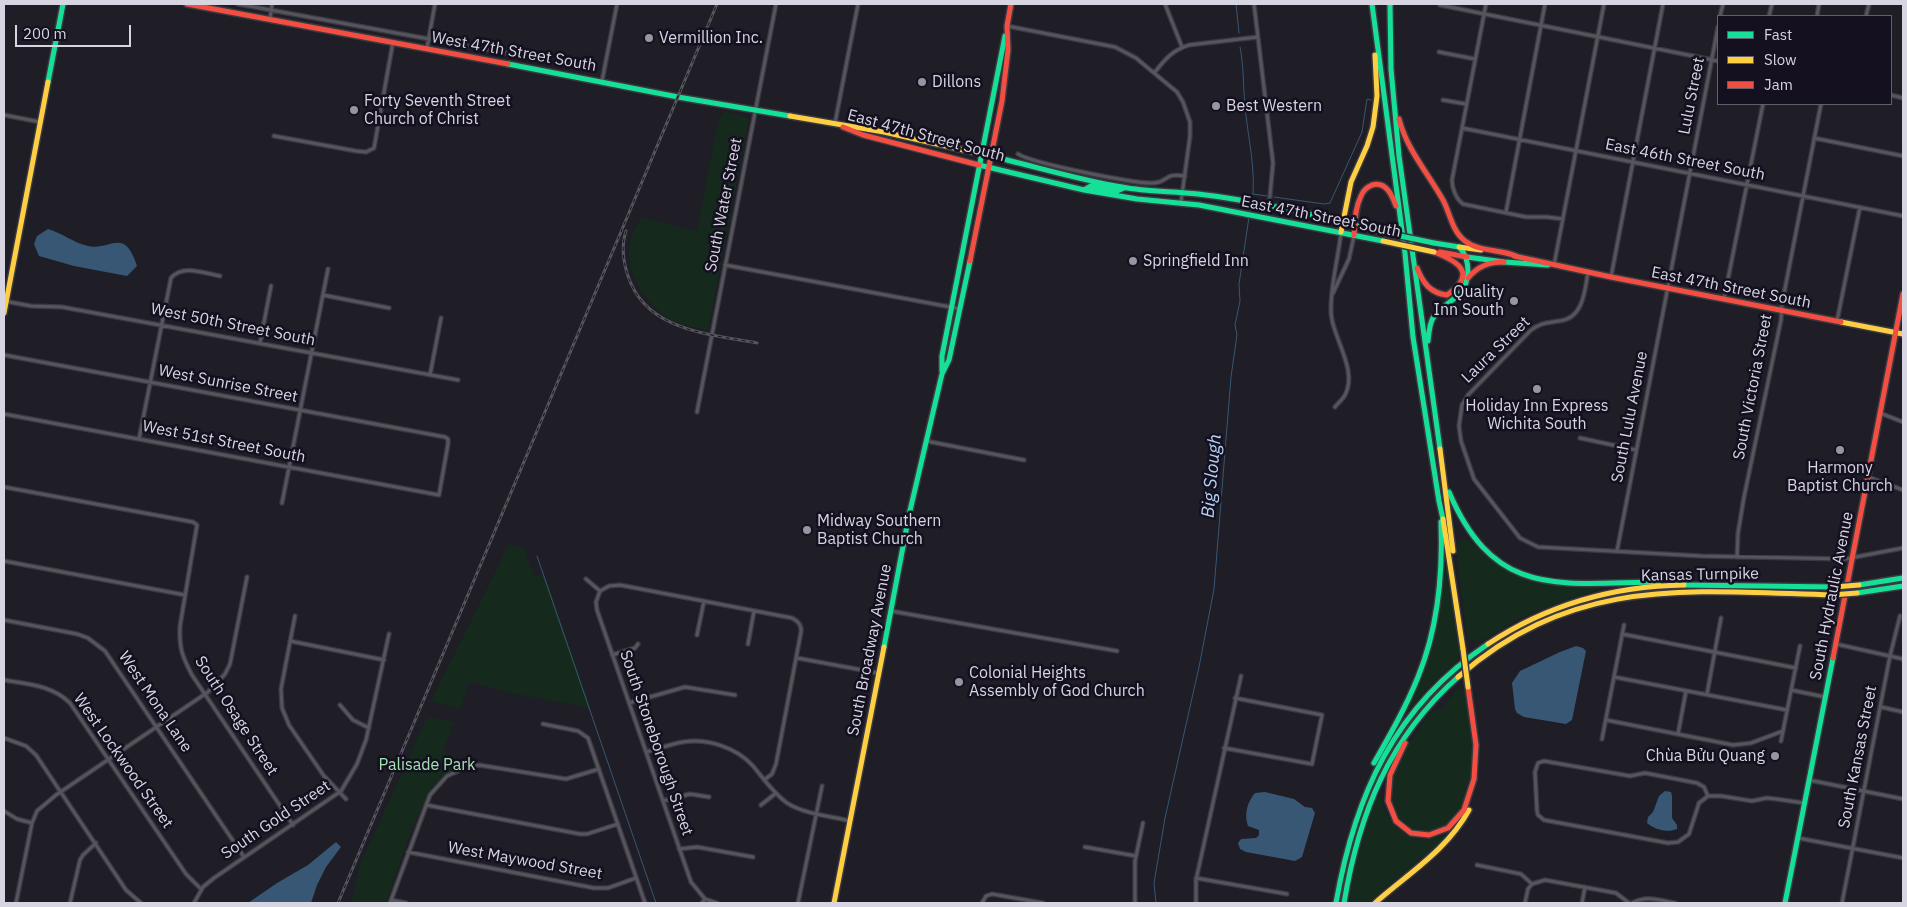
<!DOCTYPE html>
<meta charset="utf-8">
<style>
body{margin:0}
#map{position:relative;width:1907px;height:907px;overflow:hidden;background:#1f1d26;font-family:"IBM Plex Sans",sans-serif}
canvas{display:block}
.frame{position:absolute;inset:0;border:5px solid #d7d5e1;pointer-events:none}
.legend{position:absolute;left:1717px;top:15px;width:175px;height:90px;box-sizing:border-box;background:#141020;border:1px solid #625f6d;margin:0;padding:6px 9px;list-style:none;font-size:15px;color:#d7d5e1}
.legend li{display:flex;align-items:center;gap:10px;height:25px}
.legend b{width:25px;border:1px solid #625f6d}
.scale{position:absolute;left:15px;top:25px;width:116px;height:22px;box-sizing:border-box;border:2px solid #d7d5e1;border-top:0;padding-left:6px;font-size:15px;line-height:18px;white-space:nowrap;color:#d7d5e1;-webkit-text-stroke:4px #141020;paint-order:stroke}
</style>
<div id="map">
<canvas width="1907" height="907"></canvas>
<div class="frame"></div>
<ul class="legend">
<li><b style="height:6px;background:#16e098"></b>Fast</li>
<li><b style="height:6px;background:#ffcf43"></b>Slow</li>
<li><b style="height:6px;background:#f24e42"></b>Jam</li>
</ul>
<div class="scale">200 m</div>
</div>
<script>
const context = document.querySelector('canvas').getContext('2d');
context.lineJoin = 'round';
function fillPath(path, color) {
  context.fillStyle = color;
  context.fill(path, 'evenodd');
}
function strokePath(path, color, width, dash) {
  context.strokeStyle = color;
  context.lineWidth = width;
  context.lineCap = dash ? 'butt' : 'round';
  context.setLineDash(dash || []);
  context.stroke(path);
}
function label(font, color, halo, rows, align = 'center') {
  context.font = font + ' "IBM Plex Sans",sans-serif';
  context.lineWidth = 5;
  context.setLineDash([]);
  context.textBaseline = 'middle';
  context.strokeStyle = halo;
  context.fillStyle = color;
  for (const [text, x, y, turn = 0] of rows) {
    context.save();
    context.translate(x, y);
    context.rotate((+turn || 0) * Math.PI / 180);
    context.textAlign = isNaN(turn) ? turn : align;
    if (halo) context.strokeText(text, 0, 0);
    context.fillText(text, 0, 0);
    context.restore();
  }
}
fillPath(new Path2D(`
 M724,111L749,118L708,330C694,328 677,325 664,316C646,302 629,277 629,254C628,241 635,228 641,217L697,231L717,125Z
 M1463,539L1468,540L1492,561L1522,577L1600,585L1601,589L1571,598L1523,617L1481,641L1468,640L1458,568L1457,542Z
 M509,544L524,549L534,576H545L591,708L521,695L469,682L460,709L431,701Z
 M1445,568H1448L1460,647L1458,660L1426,689L1410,708H1407C1430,660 1439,621 1445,568Z
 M1457,689L1465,690L1473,754L1471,777L1464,804L1453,822L1438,830L1422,832L1414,830L1401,822L1390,805L1392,775L1402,755L1426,718L1437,709H1441Z
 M427,717L454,722L444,749L454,772C450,774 445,777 441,780C416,804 398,870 386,903H351L360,865Z
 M1376,796L1382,798C1386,822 1406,843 1433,838C1439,837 1446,834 1451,832C1440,853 1404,873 1386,887C1380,892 1375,898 1369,903H1348L1358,853Z`), '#152a1c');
fillPath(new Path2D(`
 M48,229C62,233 74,243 88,246C111,251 124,226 137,266L127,276L74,266L39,256L34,244L37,236Z
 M1576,646L1583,648L1586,651L1572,720L1566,724L1524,717L1517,713L1515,709L1512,683L1520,671L1560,652Z
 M1665,791L1671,792L1672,796V818L1677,825V829C1668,833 1655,830 1647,823L1648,817L1653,812L1659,796Z
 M1265,792L1294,799L1305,807L1312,808L1315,813L1302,857L1295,861L1246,852L1240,849L1238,843L1241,839L1256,838L1259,835V830L1248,826C1244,815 1247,802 1255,793Z
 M336,842L341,847L326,867L317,885L311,903H248L277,883L308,865Z`), '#385775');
strokePath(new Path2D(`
 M1236,4L1239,33
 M1240,47C1244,67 1243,85 1245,105C1247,134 1257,172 1252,201
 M1253,194L1267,196
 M1274,197L1324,204L1330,203L1362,132L1367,99L1371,100
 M1249,213L1251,205
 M537,556L656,903
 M1156,903L1154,883L1165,818L1199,667L1214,589L1231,377L1237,335L1235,325L1240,301L1239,284L1249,217`), '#385775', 1);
const street = new Path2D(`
 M238,4L511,54
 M1165,4L1182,47
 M1254,4L1273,163L1269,206
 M1486,4L1452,180C1452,188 1456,199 1463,204L1526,217H1547L1563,219
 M1440,5L1718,61
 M1720,16L1723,4
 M1769,16L1772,4
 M1817,16L1819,4
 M1866,16L1869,4
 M270,19L272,4
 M1007,26L1115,47L1136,58L1177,92L1183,102L1190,122V136L1181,202
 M427,48L435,4
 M1439,52L1475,59
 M1155,72C1165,59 1173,50 1189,45L1258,37
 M602,81L617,4
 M1891,95L1903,98
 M1443,100L1466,104
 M4,115L40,122
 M835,123L858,4
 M1462,128L1903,216
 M274,136L356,151L366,152L374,148L393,42
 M1814,138L1903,156
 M1018,154C1032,163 1134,184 1153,183C1168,183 1164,172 1185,176
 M1506,212L1545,4
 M725,265L961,309
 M1554,265L1604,4
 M1588,272C1585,291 1583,319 1559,321C1547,323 1539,323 1530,331L1468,395L1462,405L1459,426L1461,441L1474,479L1520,538L1538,547L1701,556L1845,559L1903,548
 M1611,277L1663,4
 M1333,293L1349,259L1354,236
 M323,295L389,308
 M1724,299L1763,104
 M4,301L31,306L62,307L458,380
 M1837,321L1860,207
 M260,343L271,286
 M4,355L445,437L448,439V444L439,495L4,414
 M430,375L441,318
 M1335,407C1338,403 1343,399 1345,395C1359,369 1330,335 1331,309C1331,283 1338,259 1341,233
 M697,412L776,4
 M1880,413L1903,422
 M1580,438L1636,450
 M139,439L171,278C182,264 204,273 220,276
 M926,441L1024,460
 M1868,477L1903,490
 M4,487L193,522L197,525L180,626C179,648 182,656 192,675L293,825
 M282,503L328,269
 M1617,551L1718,27
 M1737,557L1738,533L1744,497L1781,320L1782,304L1821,104
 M4,561L185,595
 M586,579L600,591
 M600,591L609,586L620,585L792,618C798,621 802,625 801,632L776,764L772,774L764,780
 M600,591L596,602L597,610L691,882L705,899L717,903
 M891,611L1117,651
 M295,616L281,689L282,708L289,725L324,776L346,799
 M4,620L77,634L88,638L105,651L244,857
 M1622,634L1796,668
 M697,635L704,601
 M290,641L384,660
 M748,644L754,611
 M1836,644L1903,659
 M612,655L635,648L638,644
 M797,658L878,673
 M1614,677L1787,710
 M4,680C27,684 52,685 70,703L186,874L201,889
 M1791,690L1825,697
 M1707,694L1721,618
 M629,703L685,687L735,695
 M340,705L353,720L369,728
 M1881,707L1903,712
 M1606,720L1733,745L1751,743L1783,731
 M543,724L578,731L588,738L645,903
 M1678,734L1686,691
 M4,738L26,746L36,755L126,890L141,903
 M1602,739L1624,625
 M1781,741L1800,646
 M1224,748L1312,764L1322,715L1235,698
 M646,752C658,749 671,744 683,742C708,738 737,748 753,766C764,779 773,793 787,803C804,814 830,816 850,821
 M1809,780L1903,799
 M1708,796L1704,787L1697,783L1645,773L1630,776L1544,761L1538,763L1535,772L1537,811L1538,815L1544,820L1668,843L1678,842L1689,834L1699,803L1708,796H1721L1752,801L1767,798L1776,799L1804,803
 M663,801L690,794L709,797
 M426,805L580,834H587L618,824
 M761,805L776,793
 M4,811L17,819L32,823
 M1798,838L1903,858
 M1085,847L1136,856
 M679,849L697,847L753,857
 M408,852L594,888H608L636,878
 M1477,865L1521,874L1532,884
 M1196,878L1287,894
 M1532,884L1545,880L1616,893L1629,903
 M391,900L406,903
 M16,903L32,823L37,811L56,795L208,692L225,674L230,664L247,577
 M70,903L80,860L83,855L96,843
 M194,903L203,887L214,878L341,791L357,764L366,740L389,634
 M390,903L430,795L447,776L467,767L479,765L566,779L599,769
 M702,903L705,899
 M798,903L822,786
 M982,903L986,896L992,894L1043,903
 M1135,903V861L1143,823
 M1196,903V880L1241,676
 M1525,903L1528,889L1532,884
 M1582,903L1585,887
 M1632,903C1646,895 1659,900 1675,903
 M1842,903L1890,656L1900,616`);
const fast = new Path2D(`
 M1372,4L1405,253L1413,337L1439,501L1443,519
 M1390,4L1391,69L1399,156L1440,449
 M508,64L678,97L790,116
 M48,82L63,4
 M981,154C1028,164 1074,179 1122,187C1147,192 1173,191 1198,194C1259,201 1321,216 1381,232
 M979,165L1084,190L1137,199L1199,205L1383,241
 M1084,190L1091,186L1117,191L1124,188
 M1434,243L1459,247
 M1467,257L1504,262L1548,265
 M1428,341C1429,333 1429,325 1433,318C1446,299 1466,300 1468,272C1468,262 1466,254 1459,247
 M942,371V356L1005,36
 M1449,492C1495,600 1560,583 1659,582
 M1684,585L1834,587
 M1859,585L1903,578
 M1857,593L1903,586
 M884,647L909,515L942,374L949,360L970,261
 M1374,763C1390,735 1406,707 1418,677C1438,628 1443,575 1441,522
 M1336,903C1355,795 1394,707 1488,644
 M1344,903C1359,813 1389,738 1458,677
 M1785,903L1833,658`);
const slow = new Path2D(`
 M790,116L884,132L981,154
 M1341,232L1351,182L1367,146L1373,127L1377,96L1375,55
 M1459,247L1481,250
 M4,313L48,82
 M1841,322L1903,334
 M1440,449L1453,551
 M1443,519L1463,649
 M1488,644C1547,605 1614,586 1684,585
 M1458,677C1575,575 1690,591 1832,595
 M834,903L884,647
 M1375,903C1409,873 1447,850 1469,810`);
const jam = new Path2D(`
 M187,4L508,64
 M1399,119C1407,150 1428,173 1443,200C1450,213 1452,231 1465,241C1479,252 1500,249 1516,256
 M843,127L863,135L979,165
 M1354,235C1355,222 1355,208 1361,196C1363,191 1367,187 1372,185C1386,181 1392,195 1396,206
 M1440,252L1467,257
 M1514,256L1611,277L1841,322
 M970,261L1002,101L1008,50L1007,26L1011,4
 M1417,268C1423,283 1430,293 1447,295C1477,274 1460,262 1434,252
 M1468,278C1478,266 1489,262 1504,262
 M1833,658L1903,294
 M1405,743L1390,775L1388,801L1396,821L1411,833L1429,835L1448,828L1464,810L1474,779L1476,745L1468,687`);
strokePath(street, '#3a3941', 5.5);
strokePath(fast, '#3a3941', 8);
strokePath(slow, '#3a3941', 8);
strokePath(jam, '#3a3941', 8);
strokePath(street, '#56545c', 3);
strokePath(fast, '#16e098', 5);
strokePath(slow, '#ffcf43', 5);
strokePath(jam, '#f24e42', 5);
const rail = new Path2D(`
 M626,231C621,246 623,261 628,276C646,331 709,334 757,343
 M338,903L717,4`);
strokePath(rail, '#56555c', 3);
strokePath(rail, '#141020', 1, [4]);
const fastBridge = new Path2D(`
 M1381,232L1434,243`);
const slowBridge = new Path2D(`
 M1383,241L1434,252
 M1834,587L1859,585
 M1832,595L1857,593
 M1463,649L1468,687`);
strokePath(fastBridge, '#3a3941', 8, []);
strokePath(slowBridge, '#3a3941', 8, []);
strokePath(fastBridge, '#16e098', 5);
strokePath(slowBridge, '#ffcf43', 5);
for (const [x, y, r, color] of [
 [649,38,5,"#9795a0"],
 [922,82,5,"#9795a0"],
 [1216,106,5,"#9795a0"],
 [354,110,5,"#9795a0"],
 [1133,261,5,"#9795a0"],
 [1514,301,5,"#9795a0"],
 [1537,389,5,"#9795a0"],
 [1840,450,5,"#9795a0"],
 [807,530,5,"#9795a0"],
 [959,682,5,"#9795a0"],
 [1775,756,5,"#9795a0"]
]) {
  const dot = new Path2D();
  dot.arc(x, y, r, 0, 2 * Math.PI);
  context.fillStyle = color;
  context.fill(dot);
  strokePath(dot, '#141020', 2);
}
label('16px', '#d7d5e1', '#141020', [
 ["Vermillion Inc.",659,38],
 ["Dillons",932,82],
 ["Forty Seventh Street",364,101],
 ["Church of Christ",364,119],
 ["Best Western",1226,106],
 ["Springfield Inn",1143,261],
 ["Quality",1504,292,"right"],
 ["Inn South",1504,310,"right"],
 ["Holiday Inn Express",1537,406,"center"],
 ["Wichita South",1537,424,"center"],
 ["Harmony",1840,468,"center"],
 ["Baptist Church",1840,486,"center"],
 ["Midway Southern",817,521],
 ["Baptist Church",817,539],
 ["Colonial Heights",969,673],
 ["Assembly of God Church",969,691],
 ["Chùa Bửu Quang",1765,756,"right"]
], 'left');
label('16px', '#d7d5e1', '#141020', [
 ["West 47th Street South",514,52,10],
 ["Lulu Street",1692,96,-79],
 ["East 47th Street South",926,136,15],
 ["East 46th Street South",1685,160,11],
 ["South Water Street",724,205,-79],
 ["East 47th Street South",1321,217,11],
 ["East 47th Street South",1731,288,11],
 ["West 50th Street South",233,325,11],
 ["Laura Street",1496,350,-44],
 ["West Sunrise Street",228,384,11],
 ["South Victoria Street",1753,387,-79],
 ["South Lulu Avenue",1630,417,-79],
 ["West 51st Street South",224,442,11],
 ["Kansas Turnpike",1700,575,-1],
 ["South Hydraulic Avenue",1832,596,-79],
 ["South Broadway Avenue",870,650,-79],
 ["West Mona Lane",155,702,56],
 ["South Osage Street",236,716,57],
 ["South Stoneborough Street",656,743,71],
 ["South Kansas Street",1858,757,-79],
 ["West Lockwood Street",123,761,55],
 ["South Gold Street",276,820,-34],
 ["West Maywood Street",525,861,10]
]);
label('16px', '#a2e2af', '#141020', [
 ["Palisade Park",427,765]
]);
label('italic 18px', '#b4d5f5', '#141020', [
 ["Big Slough",1212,476,-85]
]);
</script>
